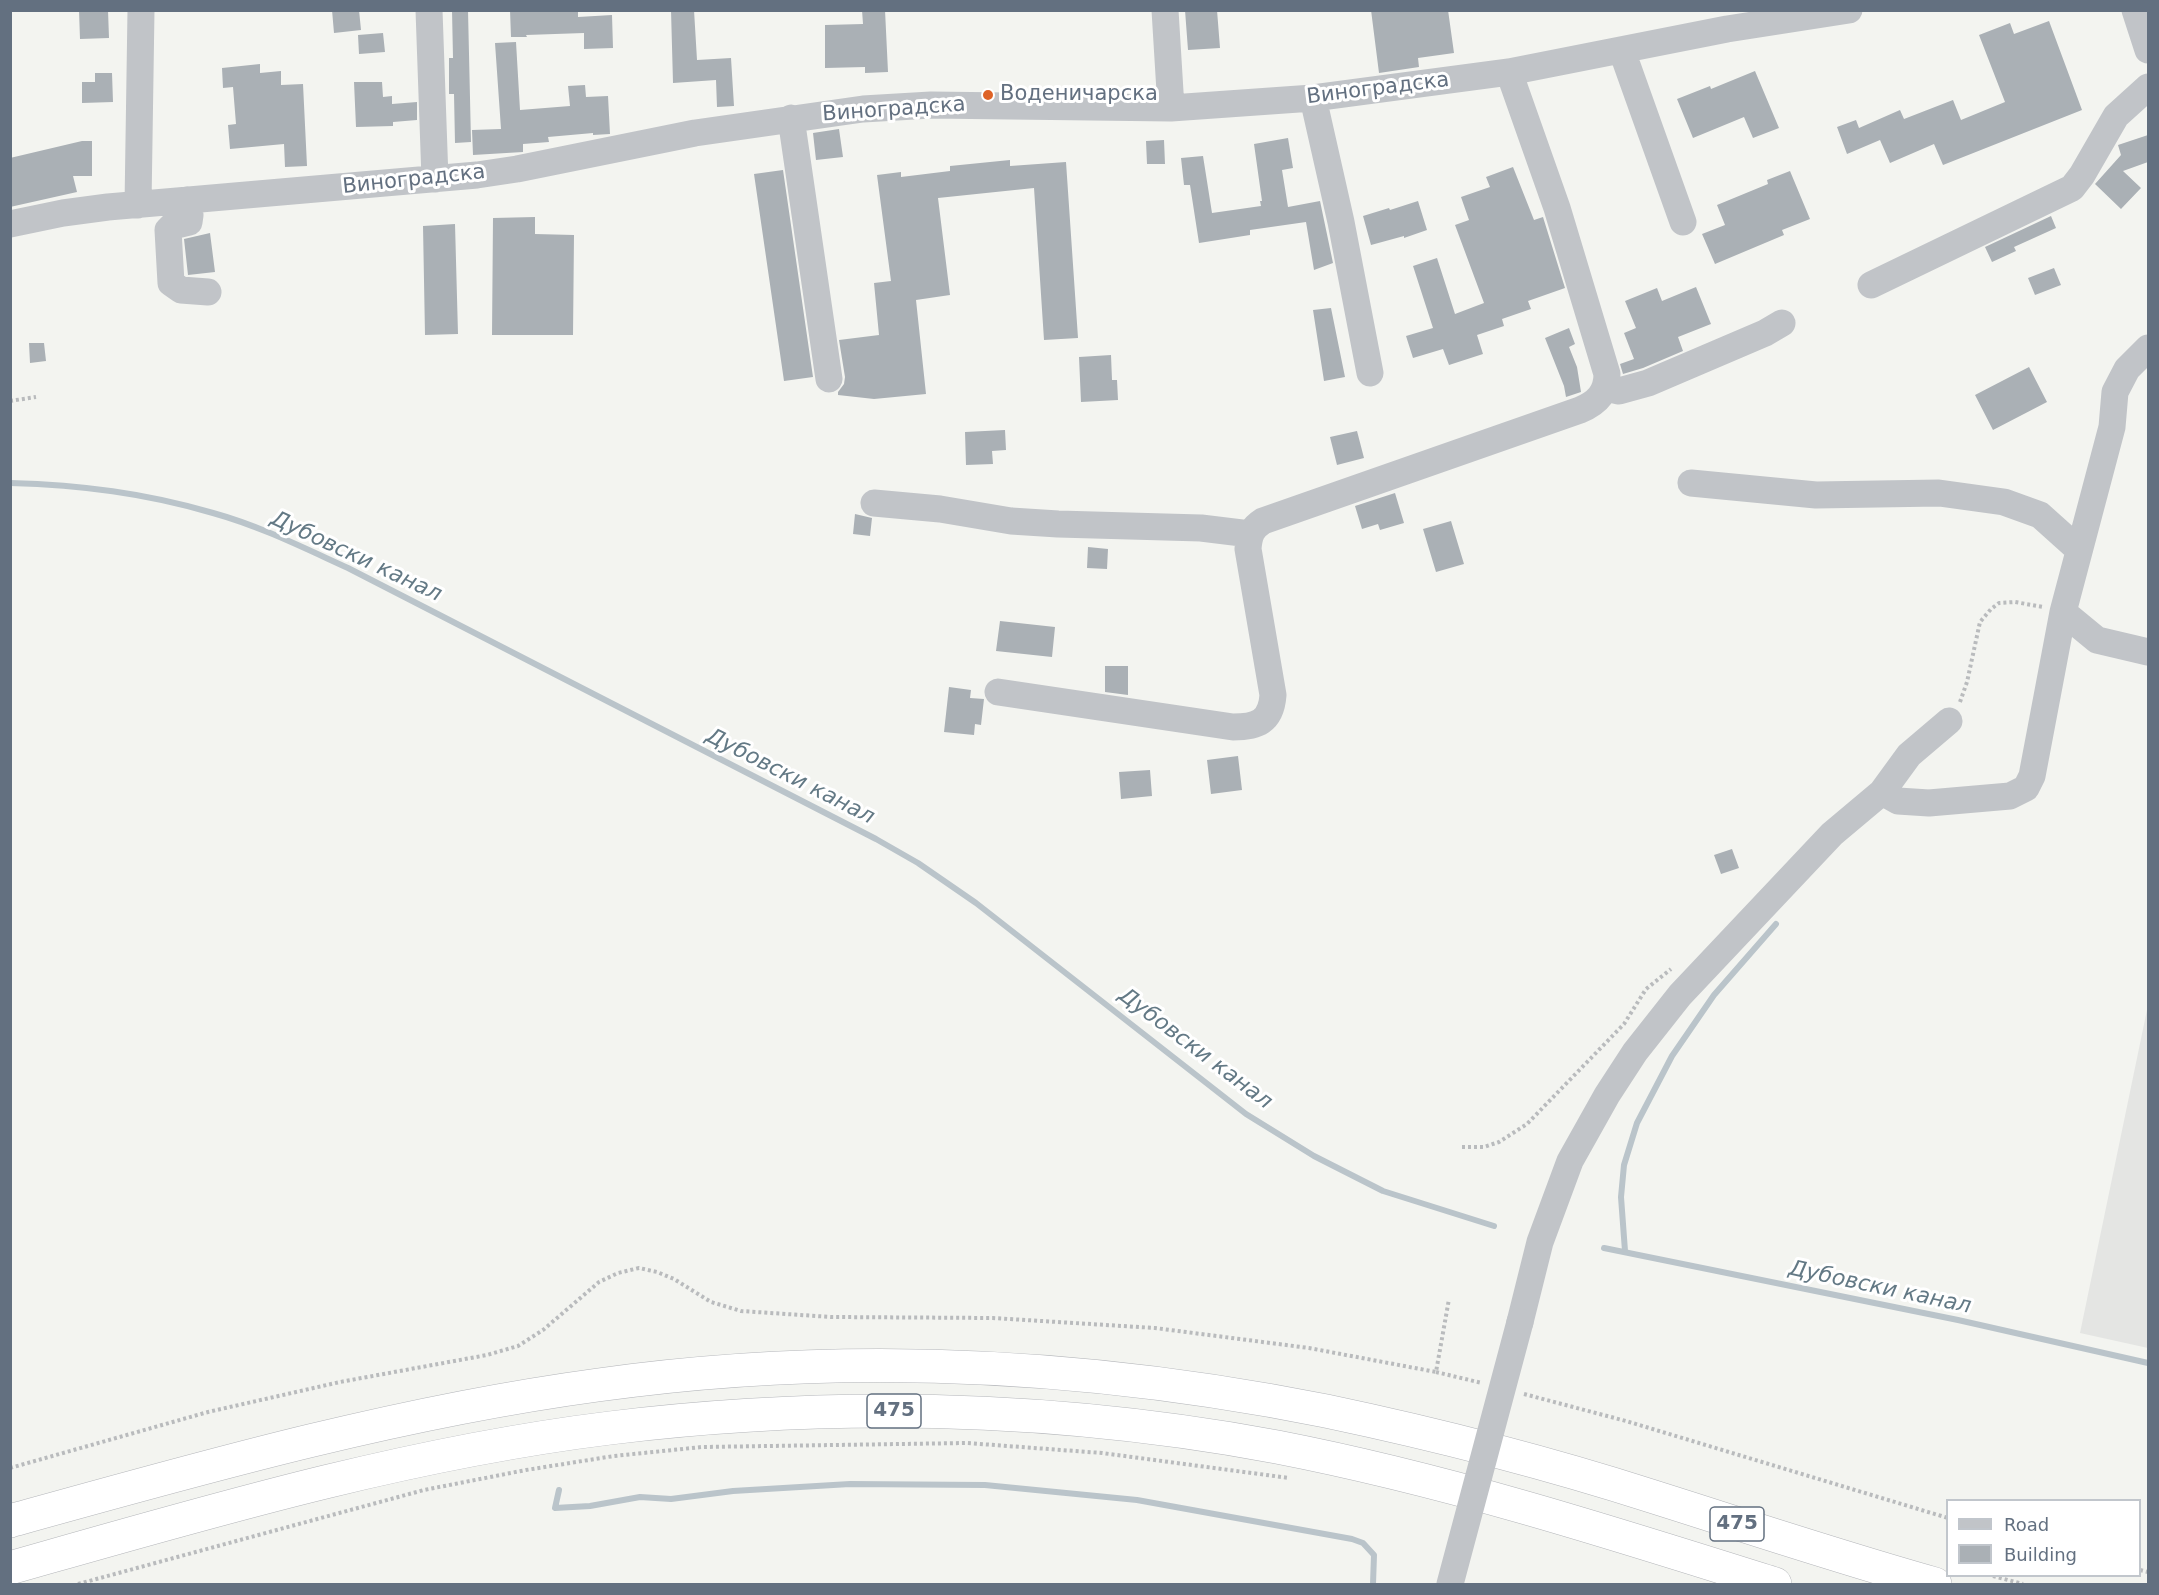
<!DOCTYPE html>
<meta charset="utf-8">
<style>
body{margin:0}
#map{position:relative;width:2159px;height:1595px;overflow:hidden;background:#f3f4f0;font-family:"DejaVu Sans",sans-serif}
canvas{display:block}
.frame{position:absolute;inset:0;border:12px solid #637080;pointer-events:none}
.legend{position:absolute;left:1946px;top:1499px;width:195px;height:78px;box-sizing:border-box;background:#fff;border:2px solid #c1c6cc;margin:0;padding:8px 10px;list-style:none;font-size:18px;color:#637080}
.legend li{display:flex;align-items:center;gap:12px;height:30px}
.legend b{width:30px;border:2px solid #c1c6cc}
</style>
<div id="map">
<canvas width="2159" height="1595"></canvas>
<div class="frame"></div>
<ul class="legend">
<li><b style="height:8px;background:#c1c4c8"></b>Road</li>
<li><b style="height:16px;background:#aab0b5"></b>Building</li>
</ul>
</div>
<script>
const context = document.querySelector('canvas').getContext('2d');
context.lineJoin = 'round';
function fillPath(path, color) {
  context.fillStyle = color;
  context.fill(path, 'evenodd');
}
function strokePath(path, color, width, dash) {
  context.strokeStyle = color;
  context.lineWidth = width;
  context.lineCap = dash ? 'butt' : 'round';
  context.setLineDash(dash || []);
  context.stroke(path);
}
function label(font, color, halo, rows, align = 'center') {
  context.font = font + ' "DejaVu Sans",sans-serif';
  context.lineWidth = 6;
  context.setLineDash([]);
  context.textBaseline = 'middle';
  context.strokeStyle = halo;
  context.fillStyle = color;
  for (const [text, x, y, turn = 0] of rows) {
    context.save();
    context.translate(x, y);
    context.rotate((+turn || 0) * Math.PI / 180);
    context.textAlign = isNaN(turn) ? turn : align;
    if (halo) context.strokeText(text, 0, 0);
    context.fillText(text, 0, 0);
    context.restore();
  }
}
fillPath(new Path2D(`
 M2148,1005V1348L2080,1333Z`), '#e4e5e3');
strokePath(new Path2D(`
 M10,483C81,485 145,493 213,513C260,526 304,548 348,568L876,839L918,863L976,903L1246,1114L1314,1156L1383,1191L1494,1226
 M1604,1248L1958,1320L2148,1363
 M1625,1251L1621,1197L1624,1165L1637,1123L1672,1056L1714,995L1776,924
 M559,1490L555,1508L590,1506L640,1497L671,1499L733,1491L850,1484L985,1485L1137,1500L1352,1539L1363,1543L1374,1555L1373,1584`), '#bac4ca', 6);
fillPath(new Path2D(`
 M79,10H108L109,38L80,39Z
 M332,10H359L361,30L334,33Z
 M452,10H468L471,142L455,143L454,94H449V58H453Z
 M510,10H578V17L612,15L613,48L584,49V33L526,35L527,37H511Z
 M671,10H694L697,60L731,58L734,106L717,107L716,80L673,83Z
 M862,10H885L888,72L865,73V67L825,68V25L863,24Z
 M1185,10H1217L1220,48L1188,50Z
 M1371,10H1448L1454,53L1418,58L1419,67L1379,73Z
 M2049,21L2082,110L1943,165L1934,144L1890,163L1880,140L1847,154L1837,127L1856,120L1859,128L1900,110L1904,119L1953,100L1961,120L2005,102L1979,35L2010,23L2014,34Z
 M383,33L385,52L359,54L358,35Z
 M516,42L520,110L570,106L568,86L585,85L586,97L608,96L610,134L593,135V133L548,137L549,142L523,144V152L473,155L472,130L501,129L495,43Z
 M260,64V73L281,71V85L303,84L307,166L285,167L284,144L230,149L228,125L236,124L233,87L223,88L222,68Z
 M1755,71L1779,128L1753,138L1744,117L1693,138L1677,99L1710,86L1711,89Z
 M95,73H112L113,102L82,103V82H95Z
 M354,82H382L383,97L392,96V104L417,102V120L393,122V126L356,127Z
 M839,129L843,157L816,160L813,133Z
 M2148,135V162L2123,171L2141,188L2121,209L2095,184L2121,155L2118,145Z
 M1288,138L1293,168L1282,170L1288,207L1320,201L1333,263L1314,270L1306,222L1250,230V235L1199,243L1190,185H1184L1181,158L1203,156L1212,213L1261,206L1260,201H1262L1254,144Z
 M1164,140L1165,164H1147L1146,141Z
 M82,141H92V176H73L77,192L10,207V158Z
 M1010,160V166L1066,162L1078,338L1044,340L1034,188L938,198L950,295L916,300L926,394L874,399L838,395V392L844,384L845,377L839,340L879,335L874,283L891,281L877,175L901,172V177L950,171V166Z
 M1513,167L1534,220L1543,217L1565,288L1528,301L1531,309L1502,319L1504,326L1477,335L1483,354L1449,365L1443,349L1413,358L1406,336L1433,328L1413,266L1437,258L1455,314L1484,303L1455,225L1469,220L1461,197L1490,187L1486,177Z
 M783,170L813,377L784,381L754,174Z
 M1790,171L1810,219L1782,230L1784,235L1715,264L1702,234L1725,225L1717,205L1768,184L1767,180Z
 M1418,201L1427,230L1404,238V236L1371,245L1363,216L1389,208L1390,210Z
 M2051,216L2056,228L2014,247L2016,251L1992,262L1985,247Z
 M535,217V234L574,235L573,335H492L493,218Z
 M455,224L458,334L425,335L423,226Z
 M210,233L215,272L188,275L184,239Z
 M2054,268L2061,285L2035,295L2028,278Z
 M1696,287L1711,324L1678,337L1683,351L1643,368L1623,374L1620,364L1634,359L1624,333L1636,328L1625,301L1657,288L1662,301Z
 M1331,308L1345,377L1324,381L1313,310Z
 M1569,328L1575,344L1569,347L1577,367L1581,392L1566,397L1564,386L1545,338Z
 M29,343H44L46,361L30,363Z
 M1111,355L1112,380H1117L1118,400L1081,402L1079,357Z
 M2029,367L2047,402L1993,430L1975,395Z
 M1005,430L1006,450L992,451L993,464L966,465L965,432Z
 M1357,431L1364,458L1337,465L1330,437Z
 M1395,493L1404,523L1380,530L1378,524L1362,529L1355,506Z
 M855,514L872,518L870,536L853,534Z
 M1451,521L1464,564L1436,572L1423,529Z
 M1088,547L1108,549L1107,569L1087,568Z
 M1000,621L1055,627L1052,657L996,651Z
 M1105,666H1128V695L1105,692Z
 M949,687L971,690L970,698L984,699L981,725L975,724L974,735L944,732Z
 M1238,756L1242,790L1211,794L1207,760Z
 M1150,770L1152,796L1121,799L1119,772Z
 M1732,849L1739,868L1721,874L1714,855Z`), '#aab0b5');
const highway = new Path2D(`
 M10,1521C204,1467 398,1412 598,1385C840,1351 1086,1363 1326,1411C1435,1434 1545,1462 1651,1496C1746,1526 1839,1557 1935,1584
 M10,1568C207,1512 406,1453 610,1428C832,1401 1057,1406 1277,1447C1447,1480 1610,1532 1775,1584`);
strokePath(highway, '#b4b6ba', 34);
strokePath(new Path2D(`
 M10,401L36,397
 M1960,702L1967,682L1980,622L1991,609L1999,603L2015,602L2043,607
 M1462,1147H1484L1499,1142L1527,1124L1624,1024L1646,989L1671,969
 M1436,1372L1482,1383
 M1524,1394L1626,1421L1948,1518
 M10,1468L208,1412L340,1382L487,1355L518,1346L543,1330L599,1282L618,1273L639,1268L657,1272L674,1279L711,1302L741,1311L831,1317L993,1318L1155,1328L1309,1348L1436,1372L1449,1299
 M2140,1570L2148,1572
 M1993,1576L2023,1584
 M78,1584L424,1490L526,1470L614,1456L702,1447L967,1443L1102,1453L1289,1478`), '#b9bbbd', 4, [3, 3]);
strokePath(new Path2D(`
 M429,10L435,179
 M1165,10L1171,108
 M2135,10L2148,50
 M1622,51L1683,222
 M1313,98L1341,222L1370,373
 M791,118L829,379
 M187,200L190,215L189,222L172,226L168,230L171,283L181,290L208,292
 M138,205L141,10
 M10,224L63,213L108,207L477,175L517,169L695,133L863,109L931,105L1171,108L1313,98L1509,72L1727,29L1849,10
 M1871,285L2072,188L2082,175L2116,116L2148,87
 M1606,388L1619,391L1648,383L1765,333L1782,323
 M1691,483L1816,495L1939,493L2004,502L2040,515L2079,550
 M874,503L940,509L1011,521L1058,524L1201,528L1250,534
 M2063,612L2112,427L2115,392L2127,369L2148,348
 M998,692L1233,727C1257,727 1271,722 1273,695L1248,549C1249,535 1252,528 1263,521L1580,410C1597,403 1607,393 1607,374L1557,208L1509,72
 M1882,792L1898,801L1929,803L2010,796L2026,788L2032,776L2063,612L2097,640L2148,652
 M1520,1322L1540,1242L1570,1161L1607,1095L1635,1052L1680,995L1832,834L1882,792L1909,755L1949,721`), '#c1c4c8', 27);
strokePath(highway, '#fff', 33);
strokePath(new Path2D(`
 M1450,1584L1520,1322`), '#c1c4c8', 27);
for (const [x, y, r, color] of [
 [988,95,6,"#de6226"]
]) {
  const dot = new Path2D();
  dot.arc(x, y, r, 0, 2 * Math.PI);
  context.fillStyle = color;
  context.fill(dot);
  strokePath(dot, '#fff', 2);
}
for (const [x, y, w] of [
 [894,1411,54],
 [1737,1524,54]
]) {
  const box = new Path2D();
  box.roundRect(x - w / 2, y - 17, w, 34, 4.5);
  context.fillStyle = '#fff';
  context.fill(box);
  strokePath(box, '#637080', 1.5);
}
label('bold 20px', '#637080', null, [
 ["475",894,1411],
 ["475",1737,1524]
]);
label('21px', '#637080', '#fff', [
 ["Виноградска",1378,89,-7],
 ["Виноградска",894,110,-4],
 ["Виноградска",414,180,-6]
]);
label('21px', '#637080', '#fff', [
 ["Воденичарска",1000,95]
], 'left');
label('italic 22px', '#637985', '#fff', [
 ["Дубовски канал",356,557,25],
 ["Дубовски канал",790,777,27],
 ["Дубовски канал",1195,1049,37],
 ["Дубовски канал",1880,1288,12]
]);
</script>
